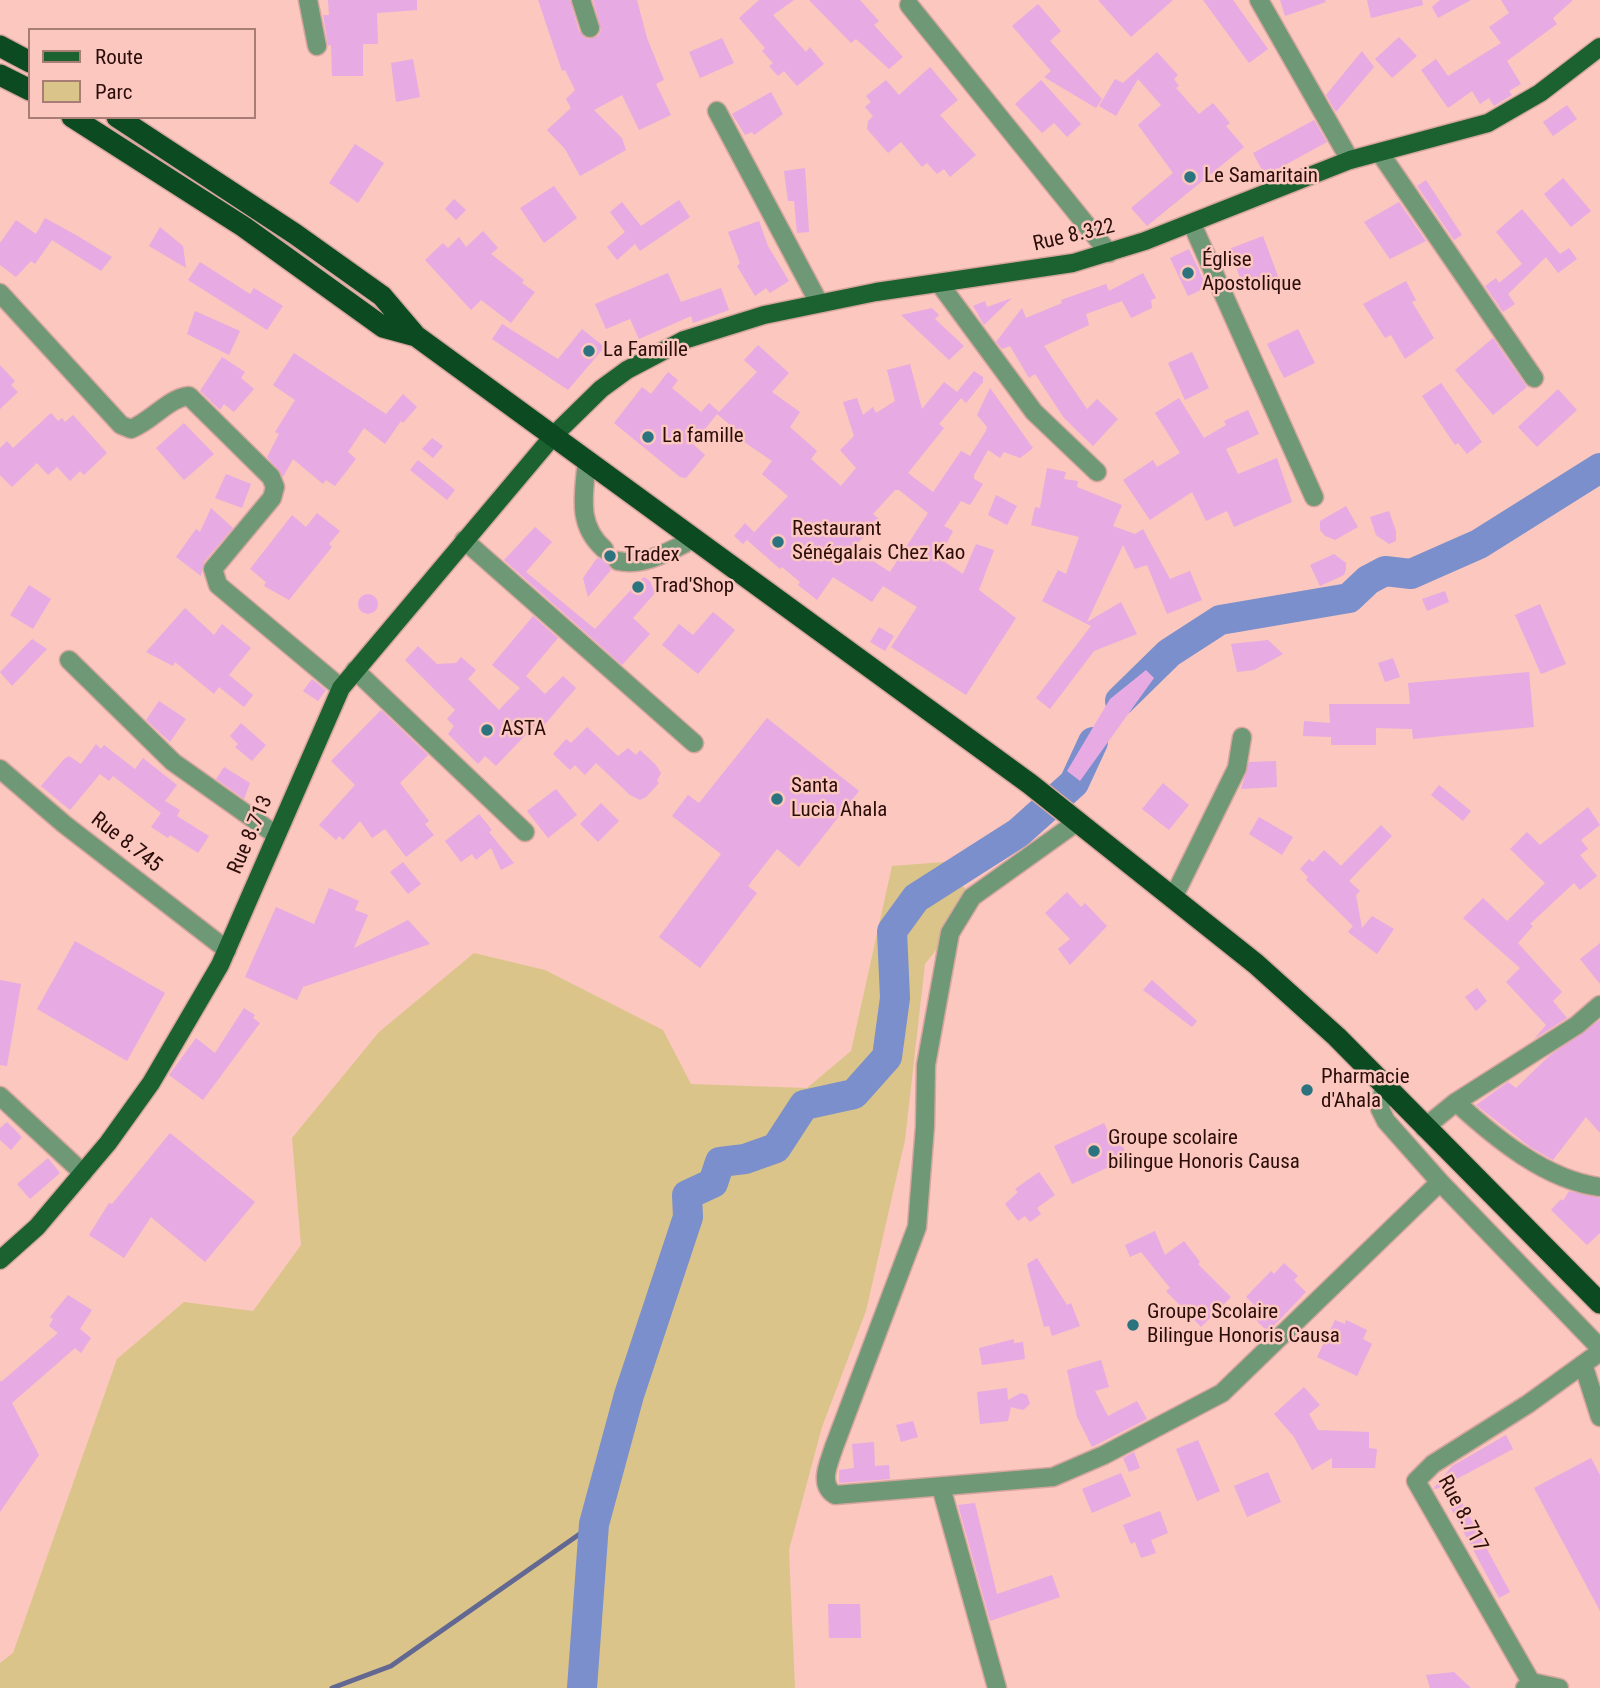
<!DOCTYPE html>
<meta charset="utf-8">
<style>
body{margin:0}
#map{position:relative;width:1600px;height:1688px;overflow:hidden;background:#fbc7bf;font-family:"Roboto Condensed",sans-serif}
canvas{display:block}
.legend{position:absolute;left:28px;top:28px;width:228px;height:91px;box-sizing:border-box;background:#fbc7bf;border:2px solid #a87d76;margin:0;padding:9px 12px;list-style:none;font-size:21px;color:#2b0d09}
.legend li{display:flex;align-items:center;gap:14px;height:35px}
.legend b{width:35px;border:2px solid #a87d76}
</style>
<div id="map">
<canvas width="1600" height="1688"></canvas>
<ul class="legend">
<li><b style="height:9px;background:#1c6130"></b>Route</li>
<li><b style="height:19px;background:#dbc48a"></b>Parc</li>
</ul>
</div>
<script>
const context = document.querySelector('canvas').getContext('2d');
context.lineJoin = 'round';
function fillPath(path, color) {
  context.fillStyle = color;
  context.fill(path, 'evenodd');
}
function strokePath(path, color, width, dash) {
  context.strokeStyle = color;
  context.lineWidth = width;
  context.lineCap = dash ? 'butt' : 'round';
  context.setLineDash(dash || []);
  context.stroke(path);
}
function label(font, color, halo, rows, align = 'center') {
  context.font = font + ' "Roboto Condensed",sans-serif';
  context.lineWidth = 5;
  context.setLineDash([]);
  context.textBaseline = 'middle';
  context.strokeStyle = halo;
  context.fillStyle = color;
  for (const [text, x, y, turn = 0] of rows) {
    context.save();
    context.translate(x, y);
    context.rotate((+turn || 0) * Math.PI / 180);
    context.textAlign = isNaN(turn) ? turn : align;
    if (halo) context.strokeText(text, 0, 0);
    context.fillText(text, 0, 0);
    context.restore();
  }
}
fillPath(new Path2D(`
 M944,862L972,897L950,933L925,964L905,1140L866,1311L822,1427L789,1550L795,1688H0V1663L13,1653L117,1359L184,1302L253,1311L301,1245L292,1138L379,1032L474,953L545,970L663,1030L691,1084L807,1088L851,1051L892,866Z`), '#dbc48a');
strokePath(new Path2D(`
 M332,1688L391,1666L594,1524`), '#626891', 5);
strokePath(new Path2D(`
 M1120,701L1169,653L1220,620L1349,598L1368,580L1385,571L1411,574L1479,544L1600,468
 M582,1688L594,1524L629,1395L688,1217L687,1195L713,1183L720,1162L745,1159L776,1148L804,1105L854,1094L887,1057L895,998L892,931L916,898L1018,833L1074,783L1093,742`), '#7a8fcb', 30);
fillPath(new Path2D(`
 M328,0H417V10L377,13L378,44H363V76H332L331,45L328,46L323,15H329Z
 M538,0H570L579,31L588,39L598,36L601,30L593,0H637L647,38L664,80L656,84L671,115L639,130L622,95L594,110L622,138L626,150L580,176L565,149L547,130L571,108L566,99L575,90L565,70L562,71Z
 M759,0H794L773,15L806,52L810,47L824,64L797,86L784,71L778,76L769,66L773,63L762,51L765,48L739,18Z
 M809,0H860L879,21L874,25L903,57L889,69L856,39L851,43Z
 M1098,0H1173L1131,37Z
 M1203,0H1233L1268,49L1249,63Z
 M1280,0H1325L1326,2L1285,16Z
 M1367,0H1422L1423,5L1371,18Z
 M1440,0H1471L1438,18L1432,7Z
 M1501,0H1573L1553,18L1557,24L1507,61L1521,84L1509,91L1512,95L1494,106L1489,98L1480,104L1472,91L1448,108L1421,70L1436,59L1448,76L1501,43L1489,27L1509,13Z
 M1038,4L1061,31L1050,41L1102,99L1096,108L1044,77L1051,71L1012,26Z
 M1399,37L1417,56L1392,78L1375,59Z
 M722,38L734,63L700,78L689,52Z
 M1362,51L1374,67L1336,112L1326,95Z
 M1157,52L1178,75L1174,79L1179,86L1176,88L1199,114L1213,103L1230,123L1226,126L1244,147L1147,226L1131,208L1173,173L1138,125L1161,105L1138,79L1116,116L1099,106L1115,79L1123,83Z
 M413,59L420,97L396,102L391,63Z
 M930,67L958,100L940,115L976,155L950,177L944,169L937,174L927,163L922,167L901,142L888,153L867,129L868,121L873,116L865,107L871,102L866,96L886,80L899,95Z
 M1041,80L1081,124L1067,137L1054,123L1042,133L1015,104Z
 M771,92L783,114L754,135L752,132L745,135L732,114Z
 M1567,105L1577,119L1553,136L1543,122Z
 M1314,120L1327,142L1265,176L1253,153Z
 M355,144L384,163L358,203L329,183Z
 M805,168L809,232L797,233L794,201H788L784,171Z
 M1563,178L1591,211L1571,227L1544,194Z
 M1426,180L1462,235L1454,240L1417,186Z
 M554,186L577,218L544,243L520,208Z
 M454,199L466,210L456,220L445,209Z
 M679,200L690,217L640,251L635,244L617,260L607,247L625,232L610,212L622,202L641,226Z
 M1399,202L1426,241L1390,259L1364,222Z
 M1522,209L1560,254L1569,248L1577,259L1558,273L1546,257L1508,294L1515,304L1503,312L1485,286L1496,278L1499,283L1522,264L1496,232Z
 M45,218L76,235L112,257L101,271L52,240L35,264L31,261L16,277L0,265V243L16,220L36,234Z
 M759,221L768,246L789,281L770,293L766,288L755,296L737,266L740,263L728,232Z
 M160,227L183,246L186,268L149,246Z
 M483,231L498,248L491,254L524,280L522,283L535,292L511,323L481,300L471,310L425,260L443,243L448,248L459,237L466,247Z
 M1263,236L1279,279L1245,291L1229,249Z
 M1189,249L1207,287L1188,296L1170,258Z
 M200,262L250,294L254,288L283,306L267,330L188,280Z
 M668,273L681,302L721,288L729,310L693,323L691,316L639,339L630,319L606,329L595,304Z
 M1143,273L1156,298L1151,300L1152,308L1131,318L1122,301L1086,314L1089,325L1044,346L1087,409L1097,399L1118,419L1093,446L1064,418L1035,374L1029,378L1010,346L1002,349L996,342L1022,308L1026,318L1062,303L1061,300L1106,284L1109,291Z
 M1406,281L1416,300L1412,302L1434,338L1405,359L1391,335L1385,338L1363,304Z
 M1012,298L984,325L973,306L985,301L987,307Z
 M932,308L939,315L935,319L964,346L949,360L901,315Z
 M195,311L240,331L229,355L187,334Z
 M502,324L558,359L582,329L602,345V350L568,390L492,339Z
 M1298,329L1315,363L1284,378L1267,344Z
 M1493,338L1527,387L1493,415L1455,370Z
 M758,345L789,373L772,392L800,412L790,427L817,451L811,459L841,486L856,468L840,450L854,436L843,402L857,398L863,415L873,407L876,413L895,401L887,370L910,364L922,409L944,382L957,392L974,371L983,377V382L966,403L961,398L939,424L944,428L908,473L933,492L961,451L970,456L986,431L987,427L977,415L990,388L1033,448L1020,458L1004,452L1000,458L988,450L974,475V479L983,484L970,505L961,501L944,526L953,531L939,558L963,574L976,544L994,550L979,590L1016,618L966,695L891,647L917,607L883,586L872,602L833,577L817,600L798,585L800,582L782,567L780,569L747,540L788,496L762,474L772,461L737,437L740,433L717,414L693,444L705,455L686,478L680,477L614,423L642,387L651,394L668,372L678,380L672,388L701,412L709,403L719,412L757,372L744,360ZM895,490H899L928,513L890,572L853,548L880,520L873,514Z
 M1192,352L1209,388L1185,400L1168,363Z
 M294,353L386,414L403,394L417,407L403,423L401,421L385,444L364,428L348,452L356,459L335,486L326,480L323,484L293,459L283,477L267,457L279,434L275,432L295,400L273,385Z
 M222,357L245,372L241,378L254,389L234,412L224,404L220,410L200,391Z
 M0,365L15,381L11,385L18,392L0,409Z
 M1441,383L1482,442L1467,454L1458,443L1455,445L1422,396Z
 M1558,389L1577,410L1537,447L1518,427Z
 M1179,398L1204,438L1226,425L1224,421L1248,410L1259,434L1226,449L1238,474L1277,458L1292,502L1234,527L1227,511L1206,521L1192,492L1150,520L1123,480L1153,460L1157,467L1180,453L1155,413Z
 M51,413L58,421L62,418L65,422L73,415L107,453L84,475L80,471L70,481L57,467L48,475L37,463L12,487L0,475V448L7,441L13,448Z
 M184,423L214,454L184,480L156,448Z
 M432,438L443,446L433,458L422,449Z
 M418,460L455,490L447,500L410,470Z
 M1047,468L1066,472L1064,479L1078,481L1077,487L1122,505L1113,526L1135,534L1143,529L1170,579L1190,571L1202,600L1167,614L1147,565L1135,569L1123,545L1087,622L1121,602L1137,634L1094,651L1050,709L1036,698L1091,626L1042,601L1058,570L1066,574L1079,537L1031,525L1035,507L1040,508Z
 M226,474L251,484L242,508L215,498Z
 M996,495L1017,506L1007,525L988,515Z
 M1346,506L1358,527L1335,540L1325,536L1320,530V521Z
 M211,508L233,528L204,562L201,576L176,557L196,529L200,532Z
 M1389,511L1396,531V541L1389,544L1376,535L1370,517Z
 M317,513L340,531L329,544L332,547L289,600L264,586L266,582L250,569L292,515L306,527Z
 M745,523L754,532L743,544L734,536Z
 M535,527L552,542L526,572L595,629L639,581L644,577L650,581L655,593L633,618L650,634L622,665L504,560Z
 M1334,554L1346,563V570L1344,575L1320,586L1310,565Z
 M597,558L607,560L611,570L588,597L583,578Z
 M29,585L51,599L33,629L10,615Z
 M1445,591L1449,602L1427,611L1422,599Z
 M358 604a10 10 0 1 1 20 0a10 10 0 1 1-20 0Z
 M1540,604L1566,664L1541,674L1515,615Z
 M185,608L214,635L222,624L251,648L229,675L253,695L244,707L219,687L214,694L175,662L173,666L146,652Z
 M713,612L735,630L698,674L662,645L679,624L693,635Z
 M533,616L558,638L526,676L545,694L563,676L576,688L540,730L535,725L496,766L485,756L478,764L448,734L454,726L447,719L455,710L405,660L418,646L437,664L456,663L461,657L476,670L468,679L499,710L520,688L492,665Z
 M879,627L894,636L885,651L870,642Z
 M32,639L47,649L12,686L0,672Z
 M1268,640L1283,654L1254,670L1237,672L1231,644Z
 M1393,658L1400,677L1385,682L1378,663Z
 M1146,670L1154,678L1080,781L1067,771L1110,699Z
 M1529,672L1534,727L1413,739L1412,729L1376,728V745H1331V737L1303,736L1304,721L1330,723L1329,704H1410L1408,683Z
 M312,679L326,690L318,701L303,691Z
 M159,701L186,719L170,742L146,720Z
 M381,710L428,755L400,783L429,821L425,824L434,835L406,857L385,829L372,838L360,821L343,840L339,836L336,840L319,825L355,785L331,761Z
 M767,718L859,791L799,867L777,849L748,886L757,893L700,968L659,937L721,854L672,816L688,795L699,803Z
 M241,723L266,745L252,761L235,747L238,744L230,736Z
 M587,727L618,756L628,748L636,755L640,750L656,765L661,773L657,781L659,783L646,797L640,800L630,795L596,763L585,775L575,765L570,770L553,754L566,739L571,743Z
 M96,744L101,749L104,745L135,769L143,758L177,785L165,801L180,810L177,816L209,836L198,853L170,835L168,838L151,827L161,813L113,776L109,781L100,774L70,810L41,786L64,759L69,756L81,764Z
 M1276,761L1277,787L1241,789L1249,762Z
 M224,767L250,783L244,799L216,779Z
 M1163,783L1189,805L1169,830L1142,809Z
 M1439,785L1471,811L1463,821L1431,795Z
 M556,789L577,815L548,838L527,811Z
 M601,803L619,821L598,842L580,824Z
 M1588,807L1600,825L1581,840L1588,849L1580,855L1597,876L1580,890L1574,883L1530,924L1533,926L1518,943L1562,992L1553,1001L1567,1018L1534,1039L1546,1025L1506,982L1520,968L1463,918L1483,898L1507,921L1545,883L1510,849L1527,832L1540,845Z
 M479,814L492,830L489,832L514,863L501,870L491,848L476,860L472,854L461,862L445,841Z
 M1259,817L1293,837L1282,855L1249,834Z
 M1381,825L1392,836L1349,881L1360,891L1356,895L1362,928L1372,916L1394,929L1377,954L1348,932L1353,926L1306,880L1308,877L1300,869L1309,859L1313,862L1324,850L1341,866Z
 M403,862L421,884L408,894L390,872Z
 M329,888L359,901L355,910L368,915L354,948L408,920L430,944L303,987L297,1000L245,977L276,907L314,924Z
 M1067,892L1081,907L1085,903L1107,926L1070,965L1058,949L1070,939L1045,913Z
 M75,941L165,993L127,1061L37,1009Z
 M1600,943V984L1580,959Z
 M0,980L21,984L7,1066L0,1065Z
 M1152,980L1197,1021L1192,1027L1143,990Z
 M1477,988L1487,1001L1476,1011L1465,997Z
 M244,1008L255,1015L253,1018L260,1023L203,1100L169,1075L196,1038L215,1053Z
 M1600,1020V1133L1586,1117L1553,1160L1530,1147L1476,1105L1508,1082L1516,1088L1549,1056Z
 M7,1122L22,1137L11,1150L0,1140V1128Z
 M1104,1123L1110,1136L1116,1132L1128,1158L1072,1184L1054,1146Z
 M170,1133L255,1202L205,1262L151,1217L124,1258L89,1235L109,1203L112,1204Z
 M48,1158L60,1173L30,1199L17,1184Z
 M1039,1172L1055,1195L1037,1208L1041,1214L1030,1222L1025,1216L1018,1221L1005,1204L1018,1192L1015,1189Z
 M1569,1191L1600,1198V1233L1587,1245L1551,1210L1561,1199L1563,1201Z
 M1155,1231L1165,1255L1184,1241L1200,1262L1198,1264L1231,1297L1201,1327L1166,1291L1170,1288L1141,1252L1130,1257L1125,1245Z
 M1037,1258L1067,1305L1071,1303L1080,1326L1052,1336L1049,1326L1044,1327L1027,1264Z
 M1284,1263L1298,1276L1294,1280L1306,1292L1268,1332L1256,1320L1263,1313L1246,1297L1271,1271L1274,1274Z
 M68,1295L92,1310L80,1329L91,1338L81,1353L75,1348L12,1403L39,1455L0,1512V1380L1,1382L58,1333L49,1326L53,1319L50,1317Z
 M1335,1320L1345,1324L1346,1320L1367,1330L1363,1339L1372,1344L1357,1376L1317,1357Z
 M1014,1339V1343L1023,1342L1025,1359L982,1365L979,1348Z
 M1101,1360L1109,1387L1095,1391L1108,1416L1137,1401L1147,1419L1092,1447L1077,1417L1067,1370Z
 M1304,1387L1320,1405L1309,1414L1318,1430L1369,1432V1448L1377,1449L1375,1468H1332V1458L1312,1470L1294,1437L1274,1414Z
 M1007,1388L1008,1400L1021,1393L1027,1395L1030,1404L1023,1410L1011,1407L1008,1421L980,1424L977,1392Z
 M913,1421L918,1437L901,1442L896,1425Z
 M1506,1435L1513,1449L1451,1482L1510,1592L1499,1598L1440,1488L1433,1489L1452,1466Z
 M1198,1440L1220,1491L1197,1501L1176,1449Z
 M874,1442L875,1466L889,1465L890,1479L839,1483V1470L854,1468L852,1444Z
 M1134,1452L1140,1468L1129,1472L1123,1458Z
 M1591,1458L1600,1475V1611L1534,1488Z
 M1268,1472L1281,1502L1247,1517L1234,1486Z
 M1121,1473L1131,1496L1092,1513L1082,1489Z
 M975,1503L997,1594L1052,1575L1060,1597L990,1621L958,1505Z
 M1160,1511L1168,1533L1151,1540L1156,1553L1141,1558L1135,1542L1131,1544L1123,1525Z
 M828,1604H860L861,1638H829Z
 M1454,1672L1471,1688H1430L1426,1675Z`), '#e7aae2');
const minor = new Path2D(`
 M308,0L317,46
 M581,0L590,28
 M1259,0L1350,160
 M909,5L1109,253
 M717,111L819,303
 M1380,153L1534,378
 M1192,224L1314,497
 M939,283L1034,412L1097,472
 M0,293L121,425L131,429C152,421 168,398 189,396L271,477L275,487L272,498L213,569L218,585L341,688
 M587,460C584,494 576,524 604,549
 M464,540L694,743
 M618,561C644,567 671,550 694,539
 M69,660L173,762L276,835
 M355,670L525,832
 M0,769L64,824L227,950
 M1077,822L972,897L950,933L926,1065L925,1126L917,1227L834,1447C829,1463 818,1484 835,1495L1053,1477L1104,1455L1222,1393L1440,1182
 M1173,898L1237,768L1242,737
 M1384,1086L1380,1109L1386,1121L1440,1182L1600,1348
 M0,1096L83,1173
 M1456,1102L1577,1025L1600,1005
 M1424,1128L1456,1102C1495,1138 1546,1180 1600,1187
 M1583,1364L1600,1417
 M941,1487L997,1688
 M1531,1682L1559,1688
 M1525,1688L1531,1682L1416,1481L1433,1464L1528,1404L1600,1352`);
const major = new Path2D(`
 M0,1260L37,1227L108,1143L151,1083L220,965L341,688L554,435L601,389L627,370L684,340L764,315L876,292L1073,263L1145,241L1350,160L1488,123L1540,93L1600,47`);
const highway = new Path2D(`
 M0,46L30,62
 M0,75L30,90
 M72,117L244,227L383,327L416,336
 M117,117L295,234L382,296L416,336L1030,784L1256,964L1337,1037L1600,1303`);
strokePath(minor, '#d6a69e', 21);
strokePath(major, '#d6a69e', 21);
strokePath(highway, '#d6a69e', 24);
strokePath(minor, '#6f9976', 18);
strokePath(major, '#1c6130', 18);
strokePath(highway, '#0c4a21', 21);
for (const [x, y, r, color] of [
 [1190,177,7,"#2b737e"],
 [1188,273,7,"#2b737e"],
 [589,351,7,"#2b737e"],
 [648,437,7,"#2b737e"],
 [778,542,7,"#2b737e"],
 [610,556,7,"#2b737e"],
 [638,587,7,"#2b737e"],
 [487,730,7,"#2b737e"],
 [777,799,7,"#2b737e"],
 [1307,1090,7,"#2b737e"],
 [1094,1151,7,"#2b737e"],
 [1133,1325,7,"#2b737e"]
]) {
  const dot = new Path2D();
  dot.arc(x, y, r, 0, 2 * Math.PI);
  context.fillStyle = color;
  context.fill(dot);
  strokePath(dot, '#fbc7bf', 2.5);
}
label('21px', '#2b0d09', '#fbc7bf', [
 ["Le Samaritain",1204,177],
 ["Église",1202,261],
 ["Apostolique",1202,285],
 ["La Famille",603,351],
 ["La famille",662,437],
 ["Restaurant",792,530],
 ["Sénégalais Chez Kao",792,554],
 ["Tradex",624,556],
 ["Trad'Shop",652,587],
 ["ASTA",501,730],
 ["Santa",791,787],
 ["Lucia Ahala",791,811],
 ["Pharmacie",1321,1078],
 ["d'Ahala",1321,1102],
 ["Groupe scolaire",1108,1139],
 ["bilingue Honoris Causa",1108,1163],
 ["Groupe Scolaire",1147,1313],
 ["Bilingue Honoris Causa",1147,1337]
], 'left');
label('21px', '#2b0d09', '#fbc7bf', [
 ["Rue 8.322",1074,236,-13],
 ["Rue 8.713",251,835,-67],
 ["Rue 8.745",126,843,38],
 ["Rue 8.717",1462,1514,62]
]);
</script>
